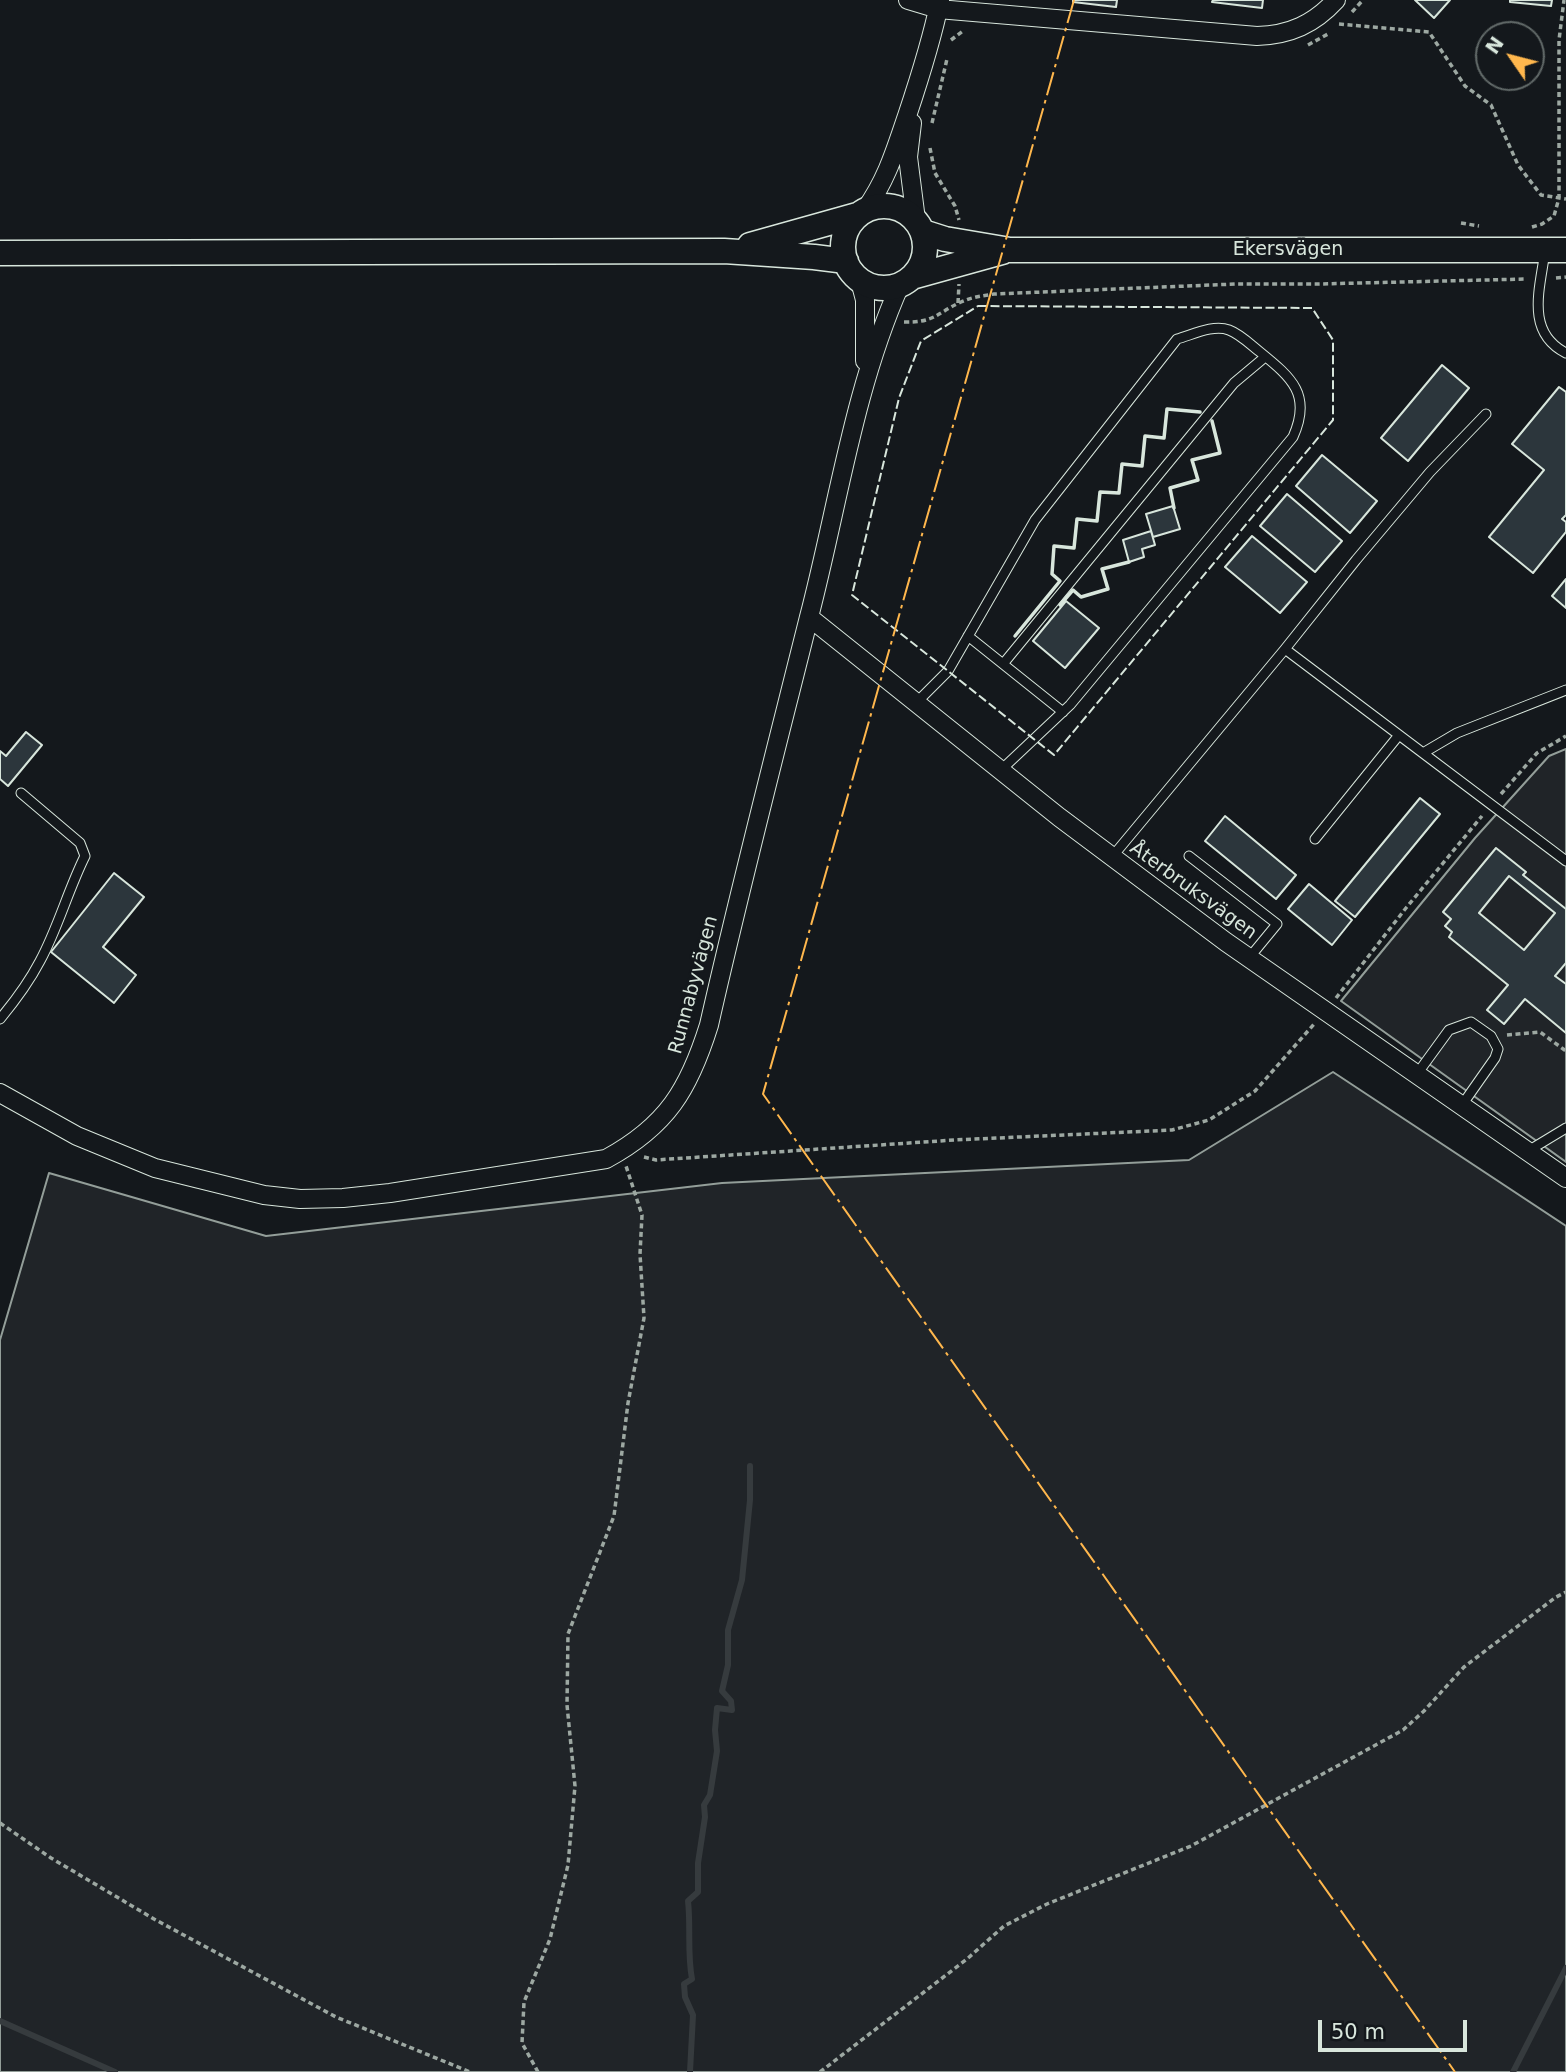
<!DOCTYPE html>
<meta charset="utf-8">
<style>
body{margin:0}
#map{position:relative;width:1566px;height:2072px;overflow:hidden;background:#14181c;font-family:"DejaVu Sans",sans-serif}
canvas{display:block}
.north{position:absolute;left:1475px;top:21px;width:70px;height:70px;box-sizing:border-box;background:#14181c;border:2px solid #626a69;border-radius:50%;rotate:305deg;font-size:19px;font-weight:700;line-height:28px;text-align:center;color:#d8e6dc}
.north::after{content:'';display:block;margin:auto;width:24px;height:32px;background:#ffb74d;clip-path:polygon(50% 0,100% 100%,50% 72%,0 100%)}
.scale{position:absolute;left:1318px;top:2020px;width:149px;height:32px;box-sizing:border-box;border:4px solid #d8e6dc;border-top:0;padding-left:9px;font-size:21px;line-height:24px;white-space:nowrap;color:#d8e6dc;-webkit-text-stroke:5px #14181c;paint-order:stroke}
</style>
<div id="map">
<canvas width="1566" height="2072"></canvas>
<div class="north">N</div>
<div class="scale">50 m</div>
</div>
<script>
const context = document.querySelector('canvas').getContext('2d');
context.lineJoin = 'round';
function fillPath(path, color) {
  context.fillStyle = color;
  context.fill(path, 'evenodd');
}
function strokePath(path, color, width, dash) {
  context.strokeStyle = color;
  context.lineWidth = width;
  context.lineCap = dash ? 'butt' : 'round';
  context.setLineDash(dash || []);
  context.stroke(path);
}
function label(font, color, halo, rows, align = 'center') {
  context.font = font + ' "DejaVu Sans",sans-serif';
  context.lineWidth = 5;
  context.setLineDash([]);
  context.textBaseline = 'middle';
  context.strokeStyle = halo;
  context.fillStyle = color;
  for (const [text, x, y, turn = 0] of rows) {
    context.save();
    context.translate(x, y);
    context.rotate((+turn || 0) * Math.PI / 180);
    context.textAlign = isNaN(turn) ? turn : align;
    if (halo) context.strokeText(text, 0, 0);
    context.fillText(text, 0, 0);
    context.restore();
  }
}
const green = new Path2D(`
 M1566,749V1162L1341,1001L1475,838L1549,756Z
 M1333,1072L1566,1226V2072H0V1340L49,1173L266,1236L722,1183L1189,1160Z`);
fillPath(green, '#202428');
strokePath(green, '#939e99', 2);
strokePath(new Path2D(`
 M0,2021L115,2072
 M690,2072L693,2015L685,1997L684,1984L692,1979C687,1953 691,1927 688,1901L698,1892V1863L705,1817L704,1805L710,1795L717,1751L715,1730L717,1708L732,1710L731,1701L722,1691L728,1665V1630L742,1580L750,1500V1466
 M1513,2072L1566,1968`), '#363b3e', 6);
const building = new Path2D(`
 M1073,0H1117L1116,7L1073,2Z
 M1213,0H1263L1262,8L1212,2Z
 M1415,0H1450L1434,18Z
 M1510,0H1552L1551,6L1510,2Z
 M1442,365L1469,388L1408,461L1381,438Z
 M1559,387L1566,392V515L1562,519L1566,522V532L1533,573L1489,537L1544,470L1512,444Z
 M1322,455L1377,501L1350,533L1296,486Z
 M1287,494L1342,541L1315,572L1260,526Z
 M1173,506L1180,529L1153,537L1146,514Z
 M1151,531L1155,545L1142,549L1144,557L1129,562L1123,540Z
 M1252,536L1307,582L1280,613L1225,567Z
 M1566,579V608L1552,596Z
 M1066,601L1099,628L1065,668L1033,641Z
 M26,732L42,745L8,786L0,779V751L6,756Z
 M1420,798L1440,814L1355,917L1335,901Z
 M1225,816L1296,875L1276,899L1205,841Z
 M1496,848L1526,872L1523,875L1566,909V963L1555,976L1566,984V1033L1525,999L1504,1024L1487,1010L1508,985L1449,937L1452,932L1445,926L1451,919L1443,912ZM1509,876L1555,913L1524,950L1479,913Z
 M114,873L144,897L103,947L136,975L114,1003L51,952Z
 M1309,884L1352,920L1332,945L1288,909Z`);
fillPath(building, '#2c363c');
strokePath(building, '#d8e6dc', 2);
const lane = new Path2D(`
 M1545,251C1540,289 1525,332 1566,353
 M968,636L1063,712
 M1285,649L1566,861
 M1003,664L1234,383L1265,357
 M917,702L948,671L1035,520L1177,339C1192,335 1213,324 1229,330C1240,334 1251,345 1260,352C1292,378 1312,395 1293,437L1070,705L1001,770
 M1423,753L1457,733L1566,690
 M1315,839L1399,735
 M1189,856L1277,924L1249,958
 M1112,857L1285,649L1356,560L1430,472L1486,414
 M0,1019C15,1001 29,982 40,961C58,928 68,890 85,856L80,843L21,793
 M1417,1074L1449,1030L1471,1022L1491,1036L1498,1049L1495,1058L1462,1105
 M1528,1151L1566,1128`);
const street = new Path2D(`
 M908,0L938,9L1257,36C1290,35 1314,24 1336,0
 M912,123L908,157L916,220
 M865,210C887,179 895,151 907,116C920,77 932,40 940,0
 M860,281L865,300V361
 M809,617L1059,817L1226,942L1566,1178
 M0,1093L77,1136L155,1168L264,1195L300,1199L343,1198L390,1193L606,1159C667,1126 689,1089 709,1025C740,888 775,753 809,617C838,506 853,391 900,285`);
const secondary = new Path2D(`
 M843 247a41 41 0 1 1 82 0a41 41 0 1 1-82 0Z
 M923,232L945,239L1010,250H1566
 M750,245L857,215
 M0,253L724,251L814,257L846,261
 M912,277L1002,252`);
strokePath(lane, '#d8e6dc', 11);
strokePath(street, '#d8e6dc', 20);
strokePath(secondary, '#d8e6dc', 27);
strokePath(new Path2D(`
 M1352,12L1363,0
 M1339,24L1429,32L1465,86L1491,105L1518,165L1541,195L1566,199
 M951,40L963,31
 M1308,45L1328,34
 M932,123L947,59
 M930,148L935,173L955,206L959,220
 M1461,223L1479,226
 M1532,227L1542,224L1554,216L1559,198V40L1564,0
 M1556,278L1566,277
 M958,303L959,284
 M904,322C934,323 937,313 961,302C972,297 982,296 994,294L1236,284H1318L1527,279
 M1501,794L1537,753L1566,736
 M1336,998L1406,908L1482,816
 M1507,1035L1540,1032L1566,1051
 M644,1157L656,1160L954,1140L1172,1130L1209,1120L1255,1091L1315,1023
 M0,1823L51,1858L154,1919L336,2017L470,2072
 M538,2072L522,2043L524,2002L550,1939L568,1865L575,1786L567,1705L568,1634L614,1516L628,1403L644,1318L640,1254L642,1215L626,1166
 M820,2072L967,1959L1004,1926L1047,1904L1191,1846L1403,1730L1424,1711L1464,1667L1556,1597L1566,1592`), '#9da8a2', 3.5, [5, 3.5]);
strokePath(lane, '#14181c', 9);
strokePath(street, '#14181c', 18);
strokePath(secondary, '#14181c', 24);
strokePath(new Path2D(`
 M978,306L1312,308L1333,340V420L1054,755L852,595L899,398L921,341Z`), '#d8e6dc', 2, [9, 3.5]);
strokePath(new Path2D(`
 M1174,508L1170,488L1198,480L1192,460L1220,453L1212,421
 M1060,605L1073,590L1081,597L1108,589L1102,569L1129,562
 M1015,636L1060,581L1052,574L1054,546L1074,548L1077,519L1097,521L1100,492L1119,493L1122,464L1142,466L1145,436L1164,438L1167,409L1200,412`), '#d8e6dc', 3.5);
strokePath(new Path2D(`
 M1074,0L763,1094L1455,2072`), '#ffb74d', 2, [24, 5, 3.5, 5]);
label('19px', '#d8e6dc', '#14181c', [
 ["Ekersvägen",1288,250],
 ["Återbruksvägen",1193,891,36],
 ["Runnabyvägen",694,985,-75]
]);
</script>
